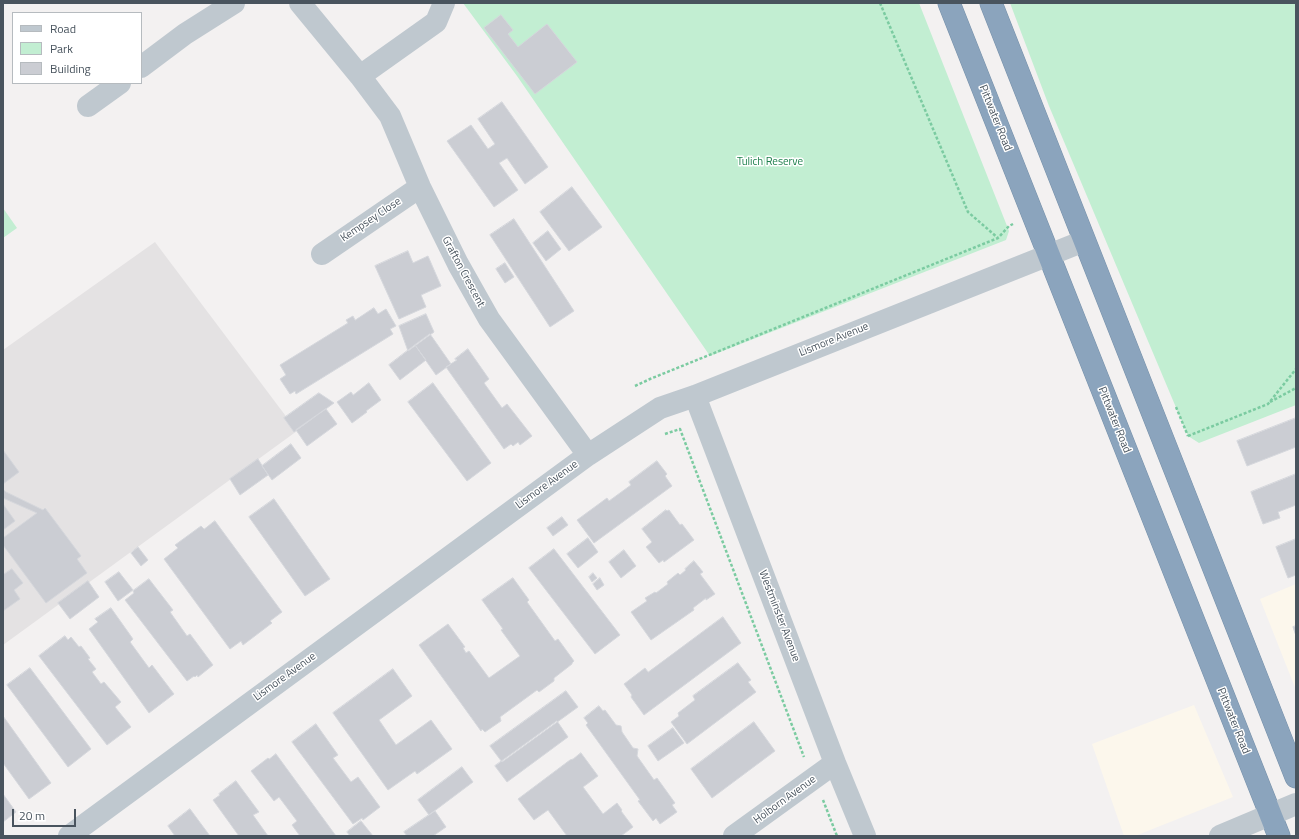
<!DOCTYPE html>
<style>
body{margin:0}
#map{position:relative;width:1299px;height:839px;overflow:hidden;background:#f3f1f1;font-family:"Titillium Web",sans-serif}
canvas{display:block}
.frame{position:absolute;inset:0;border:4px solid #49545e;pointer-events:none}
.legend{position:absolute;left:12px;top:12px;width:130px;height:72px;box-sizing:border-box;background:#fff;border:1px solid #b6bbbf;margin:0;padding:5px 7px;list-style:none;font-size:12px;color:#49545e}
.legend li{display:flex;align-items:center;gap:8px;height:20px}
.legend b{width:20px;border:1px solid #b6bbbf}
.scale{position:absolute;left:12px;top:809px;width:64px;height:18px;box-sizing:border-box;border:2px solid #49545e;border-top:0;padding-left:5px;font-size:12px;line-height:14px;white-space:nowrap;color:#49545e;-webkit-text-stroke:3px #fff;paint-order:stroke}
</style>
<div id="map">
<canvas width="1299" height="839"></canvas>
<div class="frame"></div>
<ul class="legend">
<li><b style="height:5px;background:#bfc8cf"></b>Road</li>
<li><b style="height:11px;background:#c2eed2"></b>Park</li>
<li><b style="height:11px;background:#cbcdd3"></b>Building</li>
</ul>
<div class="scale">20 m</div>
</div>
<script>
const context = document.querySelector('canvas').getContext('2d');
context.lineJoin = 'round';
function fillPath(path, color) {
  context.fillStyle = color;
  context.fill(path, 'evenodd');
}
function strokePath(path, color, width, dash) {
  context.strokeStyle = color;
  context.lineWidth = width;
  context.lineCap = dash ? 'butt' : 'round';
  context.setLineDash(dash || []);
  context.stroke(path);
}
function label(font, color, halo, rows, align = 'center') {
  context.font = font + ' "Titillium Web",sans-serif';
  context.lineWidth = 3;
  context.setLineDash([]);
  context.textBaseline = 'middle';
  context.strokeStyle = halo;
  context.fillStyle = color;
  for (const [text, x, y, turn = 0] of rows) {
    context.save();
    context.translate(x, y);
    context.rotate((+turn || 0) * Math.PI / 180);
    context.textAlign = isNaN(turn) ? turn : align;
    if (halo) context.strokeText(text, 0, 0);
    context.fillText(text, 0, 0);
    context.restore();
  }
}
fillPath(new Path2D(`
 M1296,584V690L1260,599Z
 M1194,705L1233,797L1135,836H1124L1092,744Z`), '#fcf7ec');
fillPath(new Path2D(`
 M155,242L297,431L3,645V350Z`), '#e4e2e3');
fillPath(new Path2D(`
 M463,3H919L1009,231L1006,240L710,356L517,76Z
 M1010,3H1296V405L1199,443L1188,436L1049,106Z
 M3,208L17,228L3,238Z`), '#c2eed2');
const building = new Path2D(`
 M501,15L513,30L508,34L518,47L547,24L577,62L535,94L484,28Z
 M502,102L548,167L525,184L507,158L499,163L518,190L494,207L447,141L471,125L488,149L495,144L478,119Z
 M572,187L602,227L569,251L540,212Z
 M514,219L574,311L550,327L490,235Z
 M548,231L561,249L546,261L533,243Z
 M408,251L413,263L428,256L441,286L421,295L426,307L399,319L375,266Z
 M505,263L514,277L505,283L496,269Z
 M374,308L378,314L386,309L396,326L390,329L393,334L296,394L295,391L290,394L280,379L286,375L280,365L348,323L346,320L353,316L355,320Z
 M426,314L434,332L408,351L399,326Z
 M430,334L451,364L436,375L415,345Z
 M415,345L426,360L400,380L389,365Z
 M468,349L489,379L484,383L502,408L507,404L532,436L520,445L518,442L513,446L511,444L504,449L446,367L457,360L455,359Z
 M369,383L381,400L366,411L367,412L352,423L337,402L351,392L353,395Z
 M433,383L491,463L467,481L408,402Z
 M319,393L334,403L294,432L284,418Z
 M326,409L337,424L307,446L296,430Z
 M1296,418V447L1247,466L1237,441Z
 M291,444L301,458L272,480L262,466Z
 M3,450L19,472L3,484Z
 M258,459L268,475L240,495L230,479Z
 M657,461L667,474L665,476L672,486L594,543L577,520L607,498L609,501L631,485L629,482Z
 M1296,474V505L1278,512L1280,518L1263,524L1251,492Z
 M3,489L6,492L43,510L45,508L81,556L77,559L87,573L46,603L3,545V538L37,513L3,498Z
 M274,499L330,579L305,596L249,517Z
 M3,504L15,521L3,530Z
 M666,510L667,511L669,510L680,525L682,524L694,540L664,562L663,560L659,563L646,547L652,542L642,529Z
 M562,517L568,525L553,536L547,528Z
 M215,521L282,612L270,621L272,623L243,645L241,641L230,649L164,559L178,548L175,545L201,526L204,529Z
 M588,538L598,552L578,568L567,554Z
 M1296,539V575L1288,578L1276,547Z
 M138,547L148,560L141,566L131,553Z
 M554,549L620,635L595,654L529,568Z
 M624,550L636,566L621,578L609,562Z
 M694,561L703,572L700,574L715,594L706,600V598L693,608L694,610L651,640L631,612L647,601L645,598L655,592L656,593L668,584L667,582L678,573L680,575L686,570L685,569Z
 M12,569L23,583L14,590L20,599L3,611V575Z
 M119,572L133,590L118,601L105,582Z
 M593,573L597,578L592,582L589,577Z
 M513,578L529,600L527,602L555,641L558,639L574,661L572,663V664L554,678V681L539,692L537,690L500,717L501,721L485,732L482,729L481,731L419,645L448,624L465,647L463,648L466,653L469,651L489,678L520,656L501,630L503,629L482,600Z
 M600,578L604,585L597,590L593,584Z
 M149,579L173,610L170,612L187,636L190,634L213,665L198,677L197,675L195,677L194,676L187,681L125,600L134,593L133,591Z
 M88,581L99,597L70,619L58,603Z
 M111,608L133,639L130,642L149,668L152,665L174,694L149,713L89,629L98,622L95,619Z
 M723,617L741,643L644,715L631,697L632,695L624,684L645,668L648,672Z
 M1296,626V636L1293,627Z
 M65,636L68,640L71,637L79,647L81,646L90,658L88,659L96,669L92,672L101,684L104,682L121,702L115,707L131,727L107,745L39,656Z
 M738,663L751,680L748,682L756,692L687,744L671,722L679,716L678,713L695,700L693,696Z
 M30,668L91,749L68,767L7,685Z
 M393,669L412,696L379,720L396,745L431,720L452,749L417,774L415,771L388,790L333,713Z
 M566,691L578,707L502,762L490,746Z
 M599,706L603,711L605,710L616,725L621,726L622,732L633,748L638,749L637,756L654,780L657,778L675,803L672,805L677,812L660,824L656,818L653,821L638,801L640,800L586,725L588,723L584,718Z
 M3,716L51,783L29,799L3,763Z
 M557,721L568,737L507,782L495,766Z
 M754,722L775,751L712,798L691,769Z
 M316,724L338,755L333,758L351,782L358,777L380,807L363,820L362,818L353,824L292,742Z
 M673,728L684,743L658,761L648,746Z
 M581,753L598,776L583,787L603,814L617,803L622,810L621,811L633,827L621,836H567L548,810L534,820L518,799L570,760L573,759Z
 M276,754L336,836H300L292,825L297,821L279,797L274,801L251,771L268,758L269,759Z
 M462,767L473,782L429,815L418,800Z
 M236,781L259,812L253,815L268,836H239L213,800L220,795L219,794Z
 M3,794L16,812L3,822Z
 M190,809L210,836H175L168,826Z
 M435,811L446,827L433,836H407L404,832Z
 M361,821L373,836H350L347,832Z`);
fillPath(building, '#cbcdd3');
strokePath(building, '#d5d7dc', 1);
const highway = new Path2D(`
 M949,3L1279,836
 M991,3L1296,777`);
strokePath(highway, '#7690a9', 23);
strokePath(new Path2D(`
 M880,3L968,212L998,238
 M635,386L650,379L998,238L1009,226L1013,224
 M1270,402L1296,388
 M1176,407L1188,436
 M665,434L680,429L804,757
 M1188,436L1268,404L1296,369
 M823,800L837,836`), '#7bcba1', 2.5, [3, 2]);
strokePath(new Path2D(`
 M300,3L360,76L390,116L420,187L458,264L489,319L588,455
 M141,67L185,34L234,3
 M360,76L436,22L444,3
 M88,106L120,83
 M322,254L420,187
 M695,396L835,763L865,836
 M69,836L588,455L660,408L695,396L1084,241
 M734,836L835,763
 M1220,836L1296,804`), '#bfc8cf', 22);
strokePath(highway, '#8ba4bd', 22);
label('11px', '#49545e', '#fff', [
 ["Pittwater Road",995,118,68],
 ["Kempsey Close",371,220,-34],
 ["Grafton Crescent",463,272,62],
 ["Lismore Avenue",834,340,-22],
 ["Pittwater Road",1114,420,68],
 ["Lismore Avenue",547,485,-36],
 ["Westminster Avenue",779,616,69],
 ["Lismore Avenue",285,677,-36],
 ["Pittwater Road",1233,721,68],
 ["Holborn Avenue",785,800,-36]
]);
label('11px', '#1b7e4a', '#fff', [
 ["Tulich Reserve",770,162]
]);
</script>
